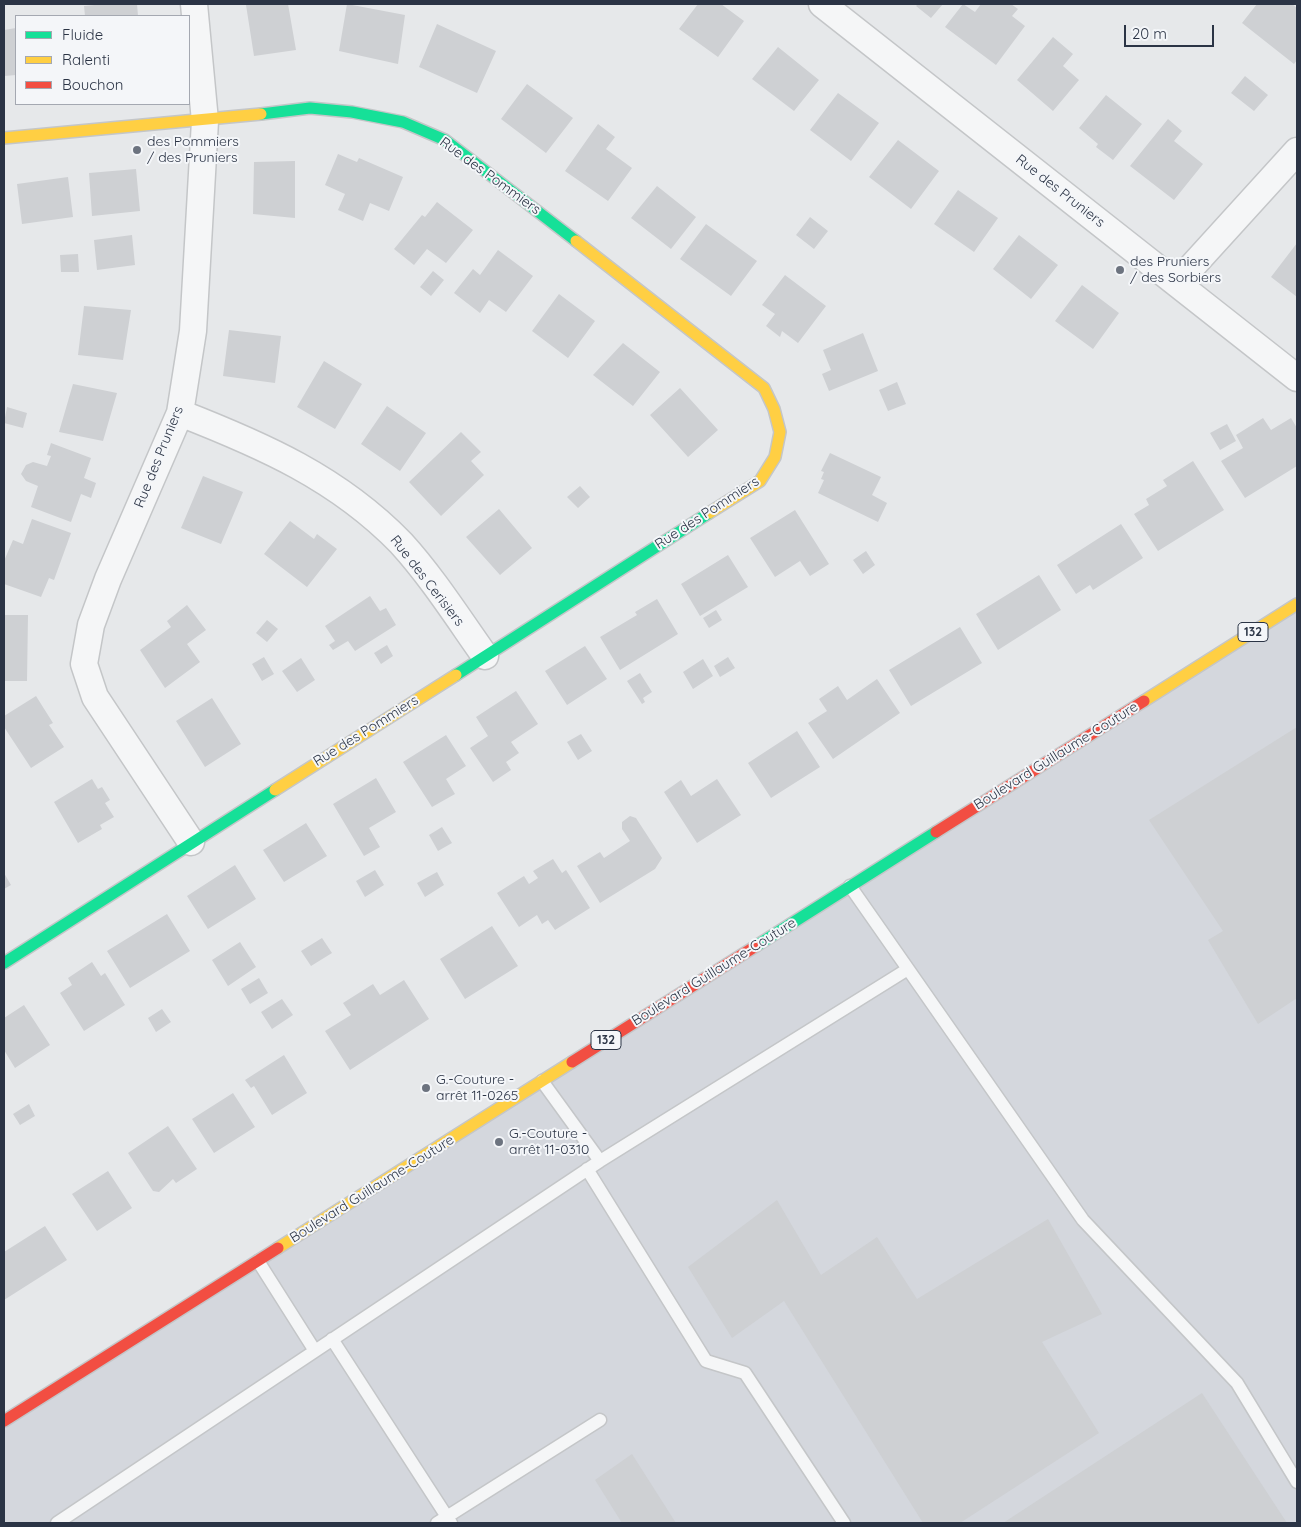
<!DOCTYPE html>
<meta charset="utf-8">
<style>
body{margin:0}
#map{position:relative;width:1301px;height:1527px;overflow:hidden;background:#e6e8ea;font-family:Quicksand,sans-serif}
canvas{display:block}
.frame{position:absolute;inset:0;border:5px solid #2b3445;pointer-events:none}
.legend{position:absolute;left:15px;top:15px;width:175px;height:90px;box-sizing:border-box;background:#f4f6f9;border:1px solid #a4a8b1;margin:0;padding:6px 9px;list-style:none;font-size:15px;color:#2b3445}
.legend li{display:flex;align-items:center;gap:10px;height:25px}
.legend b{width:25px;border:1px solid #a4a8b1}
.scale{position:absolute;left:1124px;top:25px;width:90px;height:22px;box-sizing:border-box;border:2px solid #2b3445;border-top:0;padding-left:6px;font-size:15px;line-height:18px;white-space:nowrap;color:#2b3445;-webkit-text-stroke:4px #f4f6f9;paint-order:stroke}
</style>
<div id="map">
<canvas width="1301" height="1527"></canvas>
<div class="frame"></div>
<ul class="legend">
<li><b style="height:6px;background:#16e098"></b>Fluide</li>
<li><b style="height:6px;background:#ffcf43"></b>Ralenti</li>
<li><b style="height:6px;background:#f24e42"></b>Bouchon</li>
</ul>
<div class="scale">20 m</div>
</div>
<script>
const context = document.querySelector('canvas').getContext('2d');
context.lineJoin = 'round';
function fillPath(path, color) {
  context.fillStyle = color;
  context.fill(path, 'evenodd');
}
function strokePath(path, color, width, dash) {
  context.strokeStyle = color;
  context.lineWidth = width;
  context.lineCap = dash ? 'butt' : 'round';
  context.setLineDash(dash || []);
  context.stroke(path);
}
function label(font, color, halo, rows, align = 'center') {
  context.font = font + ' Quicksand,sans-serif';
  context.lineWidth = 4;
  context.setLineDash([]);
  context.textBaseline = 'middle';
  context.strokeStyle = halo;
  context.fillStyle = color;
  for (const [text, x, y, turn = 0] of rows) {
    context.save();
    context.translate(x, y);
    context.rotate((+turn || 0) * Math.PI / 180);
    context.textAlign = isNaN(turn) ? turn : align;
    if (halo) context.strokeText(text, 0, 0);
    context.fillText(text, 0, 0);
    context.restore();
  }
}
fillPath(new Path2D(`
 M1297,604V1523H4V1421Z`), '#d4d7dd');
fillPath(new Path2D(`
 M105,4H137L138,16H85L84,6Z
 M255,4H288L296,50L254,56L246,5Z
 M347,4L405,15L398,64L339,51Z
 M698,4H721L744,21L718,57L679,29Z
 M918,4H943L931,18L916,6Z
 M963,4L975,12L981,4H1011L1018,9L1012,16L1025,26L996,65L945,27Z
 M1257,4H1292L1297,8V60L1294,64L1242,23Z
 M437,24L496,51L477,93L419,67Z
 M16,28V75L4,76V30Z
 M1053,37L1073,54L1063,66L1079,80L1053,111L1017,80Z
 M778,47L819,80L794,111L752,79Z
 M1245,76L1268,95L1254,111L1231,93Z
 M527,84L573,118L546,153L501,119Z
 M838,93L879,123L851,161L810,130Z
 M1106,95L1142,124L1113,160L1096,147L1098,144L1079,128Z
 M1168,119L1182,131L1174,141L1203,164L1174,200L1130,166Z
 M598,124L615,137L606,149L632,168L608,201L565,171Z
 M898,140L939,171L911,209L869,177Z
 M338,154L357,162L359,158L403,177L389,211L370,203L363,221L338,210L345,194L325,185Z
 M295,161V218L253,214L254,162Z
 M136,169L140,211L92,216L89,173Z
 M68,177L73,217L22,224L17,184Z
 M657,186L696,217L671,249L631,218Z
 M958,190L998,218L974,252L934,224Z
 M437,202L473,230L446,263L427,249L414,265L394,249L422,215L425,217Z
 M810,217L828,231L814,249L796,235Z
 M706,224L757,261L731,296L680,259Z
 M132,235L135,265L97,270L94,240Z
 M1019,235L1058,265L1031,299L993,269Z
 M1297,243V297L1271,277Z
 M498,250L533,276L506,312L489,300L480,313L454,293L473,269L480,275Z
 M78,254L79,272H61L60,255Z
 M433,271L444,280L431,296L420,287Z
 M785,275L826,306L798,343L782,331L780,337L766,326L775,314L762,305Z
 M1082,285L1119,313L1093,349L1055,321Z
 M559,294L595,321L568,358L532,331Z
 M84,306L131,310L123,360L78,355Z
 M229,330L281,336L275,383L223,376Z
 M863,333L878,371L829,391L822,374L831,370L823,350Z
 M623,343L660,372L633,406L593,375Z
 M324,361L362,384L335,429L297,407Z
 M897,382L906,404L888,411L879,390Z
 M73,384L117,393L103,441L59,432Z
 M680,388L718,430L688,457L650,415Z
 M387,406L426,433L400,471L361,444Z
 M7,407L27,413L23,428L4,423Z
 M1263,418L1271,430L1291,418L1297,428V466L1245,498L1221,461L1243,448L1236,435Z
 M1227,424L1236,441L1220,450L1210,433Z
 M461,432L481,452L471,461L484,475L441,516L409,482Z
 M51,443L91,458L84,478L96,483L91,498L81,494L71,522L31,507L38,486L26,481L21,474L26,465L33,462L47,466L51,456L47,455Z
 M830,453L881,477L872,495L887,503L878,522L818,493L824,480L821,479L824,472L821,471Z
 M1193,461L1224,510L1158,551L1134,514L1149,505L1146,499L1167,486L1163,480Z
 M203,476L243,492L221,544L181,528Z
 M580,486L590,497L578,508L567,497Z
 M499,509L532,548L500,575L466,537Z
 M795,510L829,564L810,576L800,561L775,577L750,538Z
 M32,519L71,533L54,580L49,578L41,597L4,584V561L13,540L23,544Z
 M290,521L314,539L317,534L337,549L307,587L264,554Z
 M1121,524L1143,558L1093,590L1090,585L1076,594L1057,565Z
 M866,551L875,565L863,574L853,560Z
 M728,555L748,587L700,616L681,584Z
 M1039,575L1061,610L998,650L976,614Z
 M370,596L380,611L386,608L396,625L355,651L348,641L333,650L329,645L335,641L325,626Z
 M657,599L678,634L620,670L600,637L637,615L635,612Z
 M187,605L206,630L187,644L200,662L165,688L140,650L171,627L167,621Z
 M716,610L722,620L709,628L703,618Z
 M4,615H28L27,681H4Z
 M267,620L278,629L267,642L256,633Z
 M960,627L982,663L911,706L889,670Z
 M387,645L393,656L381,664L374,653Z
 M585,646L607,679L567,705L545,671Z
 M264,657L274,674L262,681L252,664Z
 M728,657L735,668L720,677L714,666Z
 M301,658L315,680L297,692L282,671Z
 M703,659L713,676L693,689L683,672Z
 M640,673L652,692L643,698L645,702L642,704L627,681Z
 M877,679L900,713L833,759L808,723L827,711L819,699L838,686L847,700Z
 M516,691L538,724L511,742L519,753L506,762L511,770L493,782L470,748L488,736L476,717Z
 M36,696L53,723L49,725L64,747L31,768L4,727V716Z
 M212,698L241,744L205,767L176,721Z
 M1297,727V998L1258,1024L1208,940L1223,931L1149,820Z
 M797,731L820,767L771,798L748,763Z
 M581,734L592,751L578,760L567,742Z
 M446,735L466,766L446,779L455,794L432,807L403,762Z
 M376,778L396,812L369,828L380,847L364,856L333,804Z
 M92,779L98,789L102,787L110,800L105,803L114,817L100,825L102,829L78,843L54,802Z
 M717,779L741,815L697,843L664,792L681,780L691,796Z
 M630,816L636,818L662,858L655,869L600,903L577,866L600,852L604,858L630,841L622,829V822Z
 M306,823L327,856L284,882L263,850Z
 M442,827L452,843L438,851L429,835Z
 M553,859L562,873L566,870L590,908L555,930L548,920L542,924L537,915L519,927L497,893L524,876L529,884L538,878L533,871Z
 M235,865L256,899L208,929L187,896Z
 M375,870L384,885L365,897L356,881Z
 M437,872L444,885L425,897L417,883Z
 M4,873L11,885L4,889Z
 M167,914L190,951L130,988L107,951Z
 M492,926L518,966L465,999L440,959Z
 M322,938L332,953L311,966L301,951Z
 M240,942L256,967L228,986L212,960Z
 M92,962L101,976L105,973L125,1005L84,1031L60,993L72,985L68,978Z
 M259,978L268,993L250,1004L241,989Z
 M404,980L429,1019L350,1070L325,1031L351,1015L343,1003L373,984L380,995Z
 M282,999L293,1015L272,1029L261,1012Z
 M24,1005L50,1045L15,1068L4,1050V1018Z
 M162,1009L171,1022L156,1032L148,1018Z
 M284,1055L307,1093L272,1115L254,1086L251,1088L245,1080Z
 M233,1093L255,1127L214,1153L192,1119Z
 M29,1104L35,1116L20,1125L13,1114Z
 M168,1126L197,1169L176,1183L173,1179L159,1192L153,1191L128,1153Z
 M108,1171L132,1208L97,1231L72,1194Z
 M777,1200L821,1275L877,1237L917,1299L1048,1219L1102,1314L1042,1342L1099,1433L960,1523H923L784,1301L732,1338L688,1267Z
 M45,1226L67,1260L4,1300V1252Z
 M1202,1393L1287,1523H1003Z
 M632,1454L676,1523H622L595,1480Z`), '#ced0d3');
const lane = new Path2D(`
 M850,886L908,969
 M542,1081L600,1161
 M587,1169L706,1361L745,1373L844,1523
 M258,1261L315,1351
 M332,1339L451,1523
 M57,1523L600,1161L908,969L1083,1220L1237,1383L1297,1482
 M437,1523L600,1420`);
const street = new Path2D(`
 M822,4L1297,378
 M1177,283L1297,151
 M180,413C262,445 338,478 401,543C432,577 458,618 485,656
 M191,842L95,697L84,664L91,625L108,579L180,413L193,331L205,121L194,4`);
const fast = new Path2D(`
 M261,114L310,108L352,112L403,122L445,140L576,241
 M456,675L709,513
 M756,946L936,832
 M4,963L275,790`);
const slow = new Path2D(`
 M4,138L261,114
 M576,241L764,388L774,409L780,432L775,457L760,481L709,513
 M1144,701L1297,604
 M275,790L456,675
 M278,1248L572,1062`);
const jam = new Path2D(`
 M936,832L1144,701
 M572,1062L756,946
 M4,1421L278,1248`);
strokePath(lane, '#c4c6c8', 15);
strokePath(street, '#c4c6c8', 29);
strokePath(fast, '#c4c6c8', 14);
strokePath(slow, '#c4c6c8', 14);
strokePath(jam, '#c4c6c8', 14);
strokePath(lane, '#f5f6f7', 12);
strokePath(street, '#f5f6f7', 26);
strokePath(fast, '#16e098', 11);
strokePath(slow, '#ffcf43', 11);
strokePath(jam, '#f24e42', 11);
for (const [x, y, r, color] of [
 [137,150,5,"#6c737f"],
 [1120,270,5,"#6c737f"],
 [426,1088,5,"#6c737f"],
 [499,1142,5,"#6c737f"]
]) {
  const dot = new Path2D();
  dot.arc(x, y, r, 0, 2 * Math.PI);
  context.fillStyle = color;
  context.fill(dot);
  strokePath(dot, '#f4f6f9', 2);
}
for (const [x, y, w] of [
 [1253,632,30],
 [606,1040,30]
]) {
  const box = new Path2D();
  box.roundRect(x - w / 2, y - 9.5, w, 19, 4);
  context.fillStyle = '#f4f6f9';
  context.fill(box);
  strokePath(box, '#2b3445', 1);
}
label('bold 12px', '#2b3445', null, [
 ["132",1253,632],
 ["132",606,1040]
]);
label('14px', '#2b3445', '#f4f6f9', [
 ["des Pommiers",147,142],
 ["/ des Pruniers",147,158],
 ["des Pruniers",1130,262],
 ["/ des Sorbiers",1130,278],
 ["G.-Couture -",436,1080],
 ["arrêt 11-0265",436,1096],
 ["G.-Couture -",509,1134],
 ["arrêt 11-0310",509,1150]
], 'left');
label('14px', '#2b3445', '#f4f6f9', [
 ["Rue des Pommiers",490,176,36],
 ["Rue des Pruniers",1060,191,38],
 ["Rue des Pruniers",159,457,-68],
 ["Rue des Pommiers",707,513,-33],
 ["Rue des Cerisiers",427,581,52],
 ["Rue des Pommiers",366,731,-32],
 ["Boulevard Guillaume-Couture",1056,756,-32],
 ["Boulevard Guillaume-Couture",714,972,-32],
 ["Boulevard Guillaume-Couture",372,1189,-32]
]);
</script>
